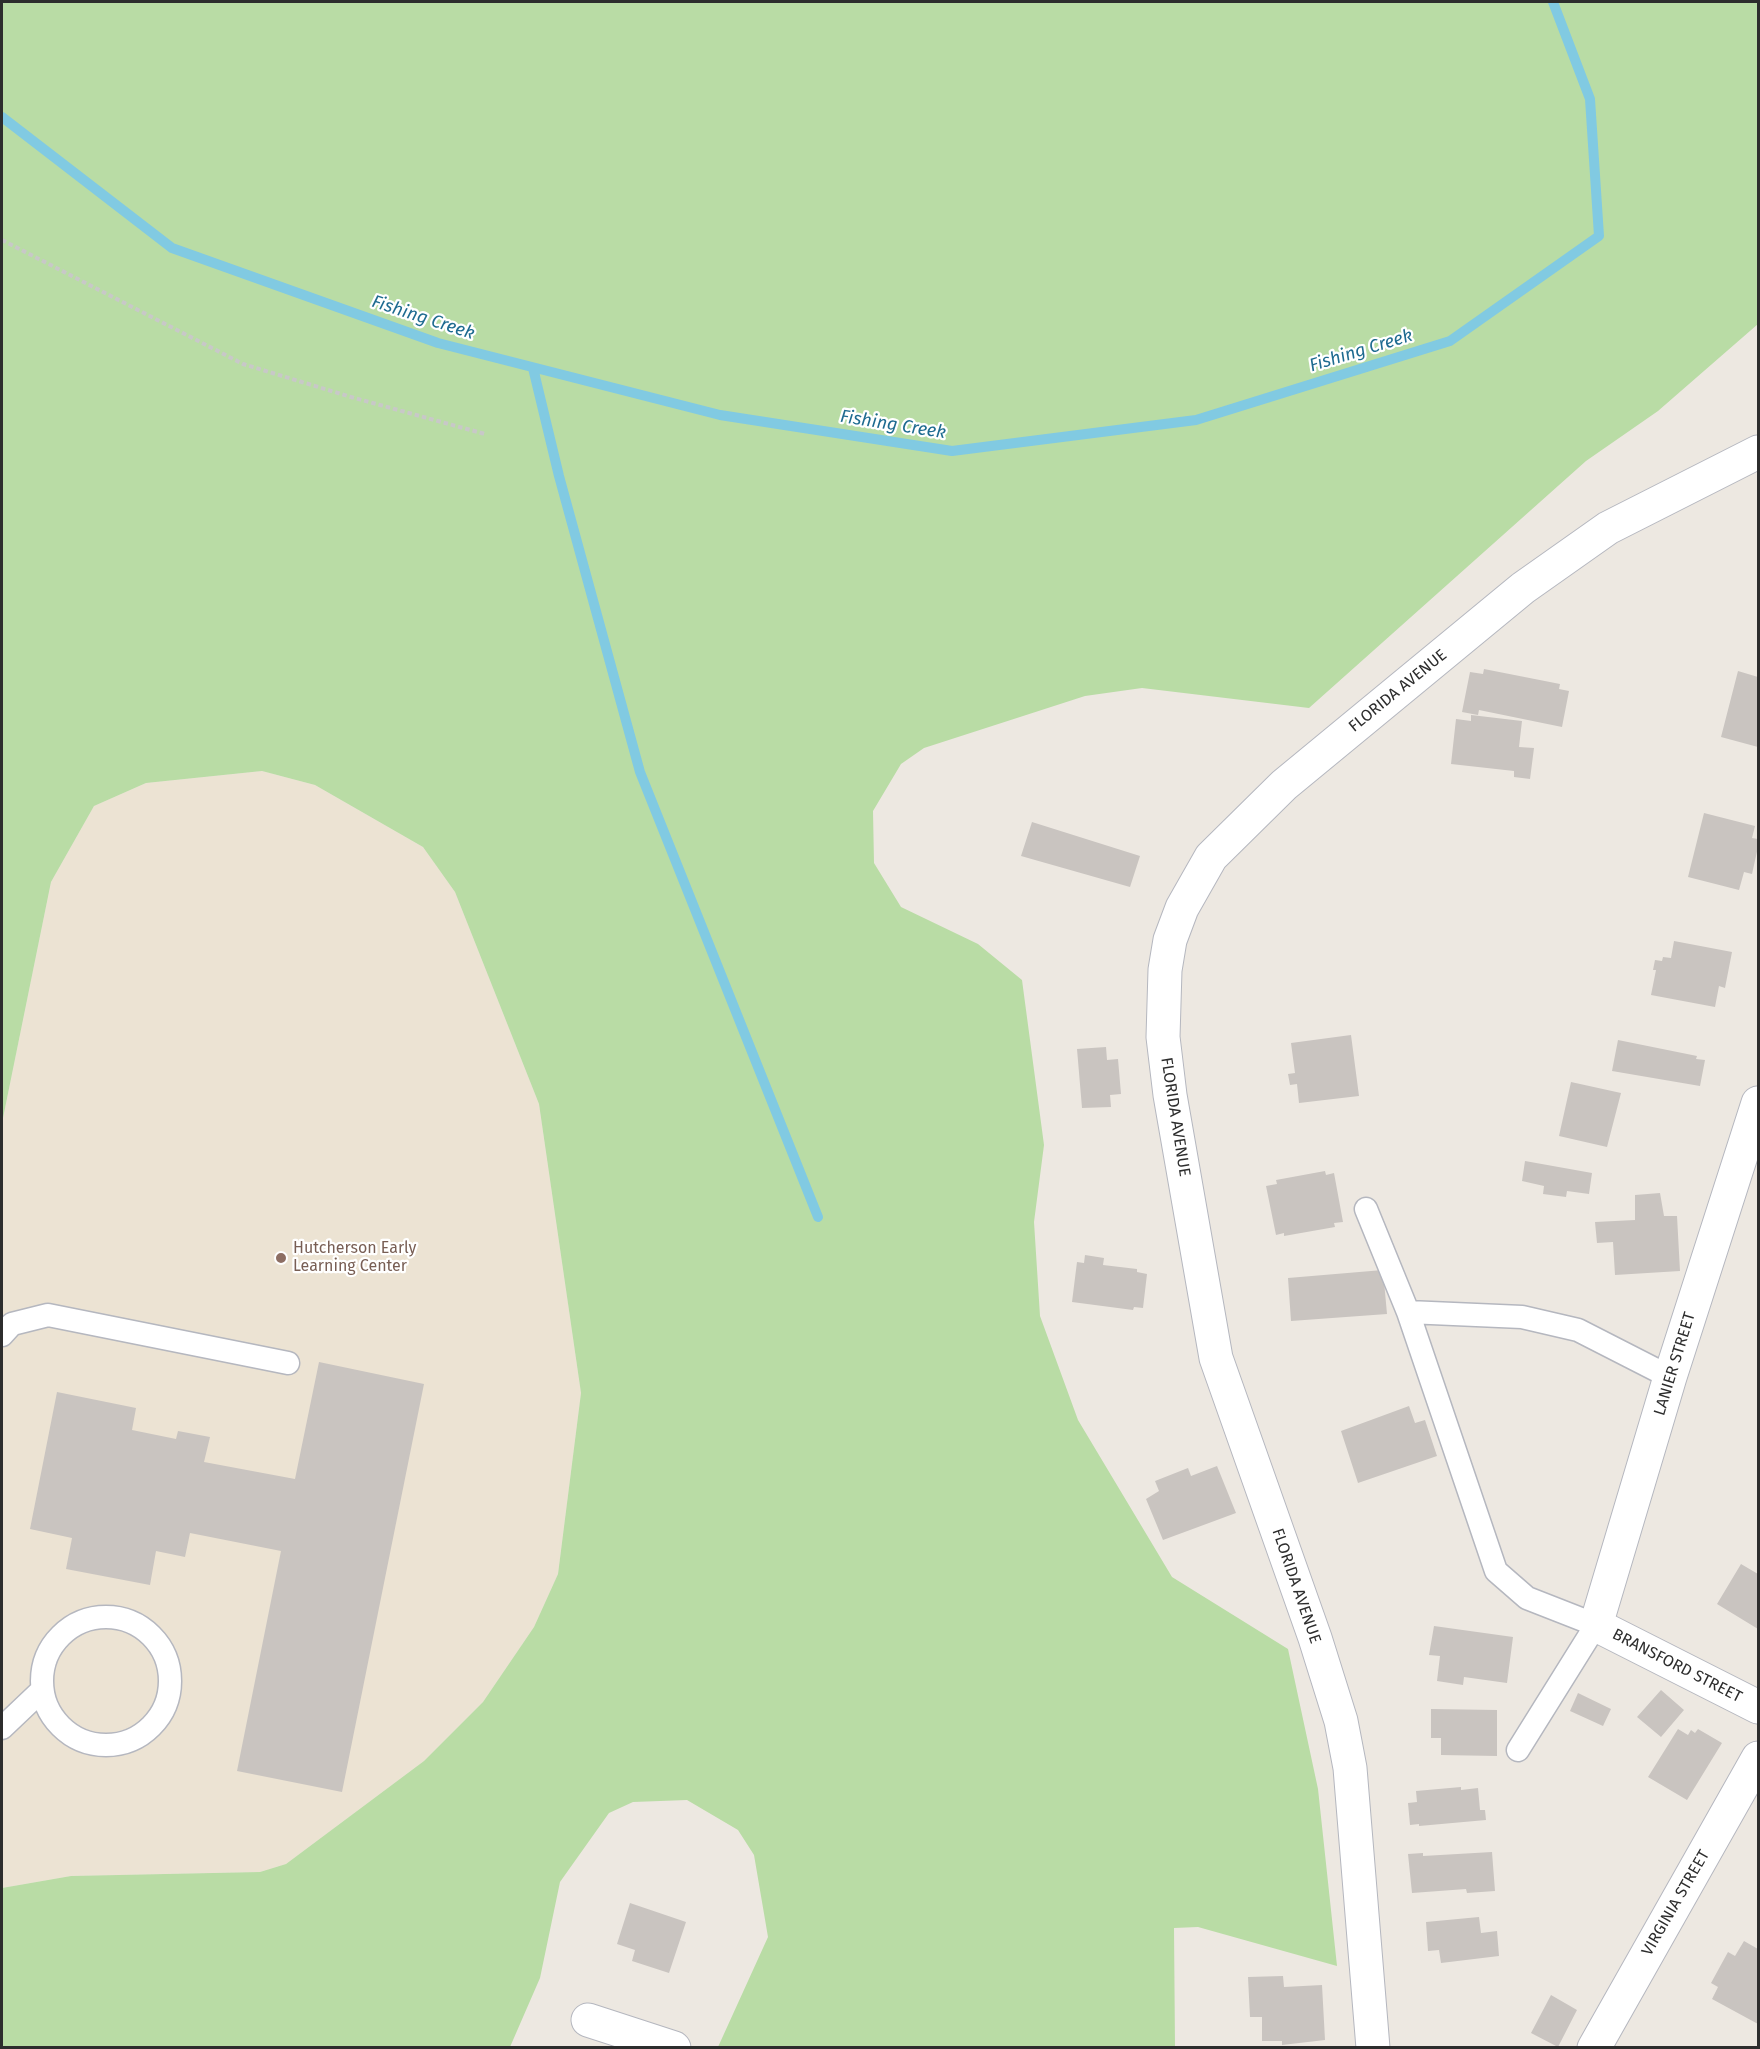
<!DOCTYPE html>
<style>
body{margin:0}
#map{position:relative;width:1760px;height:2049px;overflow:hidden;background:#ede8e1;font-family:"Fira Sans",sans-serif}
canvas{display:block}
.frame{position:absolute;inset:0;border:3px solid #2d2d2d;pointer-events:none}
</style>
<div id="map">
<canvas width="1760" height="2049"></canvas>
<div class="frame"></div>
</div>
<script>
const context = document.querySelector('canvas').getContext('2d');
context.lineJoin = 'round';
function fillPath(path, color) {
  context.fillStyle = color;
  context.fill(path, 'evenodd');
}
function strokePath(path, color, width, dash) {
  context.strokeStyle = color;
  context.lineWidth = width;
  context.lineCap = dash ? 'butt' : 'round';
  context.setLineDash(dash || []);
  context.stroke(path);
}
function label(font, color, halo, rows, align = 'center') {
  context.font = font + ' "Fira Sans",sans-serif';
  context.lineWidth = 4.5;
  context.setLineDash([]);
  context.textBaseline = 'middle';
  context.strokeStyle = halo;
  context.fillStyle = color;
  for (const [text, x, y, turn = 0] of rows) {
    context.save();
    context.translate(x, y);
    context.rotate((+turn || 0) * Math.PI / 180);
    context.textAlign = isNaN(turn) ? turn : align;
    if (halo) context.strokeText(text, 0, 0);
    context.fillText(text, 0, 0);
    context.restore();
  }
}
fillPath(new Path2D(`
 M262,771L315,785L423,847L455,892L539,1104L581,1393L558,1574L534,1627L483,1702L424,1761L286,1864L260,1872L71,1876L2,1888V1123L51,882L94,806L146,783Z`), '#ece3d3');
fillPath(new Path2D(`
 M2,2H1758V324L1658,411L1586,461L1309,708L1142,688L1085,696L924,748L901,764L873,811L874,863L901,907L978,944L1022,980L1044,1145L1034,1222L1040,1316L1078,1420L1172,1577L1288,1649L1318,1789L1337,1966L1198,1927L1174,1928L1175,2047H718L768,1937L754,1855L738,1830L687,1800L633,1802L609,1813L560,1882L540,1978L510,2047H2V1888L71,1876L260,1872L286,1864L424,1761L483,1702L534,1627L558,1574L581,1393L539,1104L455,892L423,847L315,785L262,771L146,783L94,806L51,882L2,1123Z`), '#b9dca5');
strokePath(new Path2D(`
 M2,117L172,248L438,343L720,415L952,451L1196,420L1450,341L1599,236L1590,99L1553,2
 M533,368L559,476L640,772L818,1217`), '#81cae2', 10);
fillPath(new Path2D(`
 M1484,669L1560,684L1559,689L1569,691L1562,727L1479,710L1478,715L1462,712L1470,672L1483,674Z
 M1738,671L1758,677V747L1721,737Z
 M1471,715L1522,721L1519,747L1534,748L1530,779L1514,777V771L1451,764L1456,719L1471,721Z
 M1704,813L1755,826L1752,838L1758,839V847L1752,874L1744,872L1739,890L1688,877Z
 M1032,822L1140,856L1130,887L1021,856Z
 M1674,941L1732,952L1725,988L1719,986L1715,1007L1651,995L1656,970H1653L1655,960L1662,961L1663,957L1671,958Z
 M1351,1035L1359,1096L1299,1103L1297,1084L1290,1085L1288,1074L1295,1073L1291,1043Z
 M1618,1040L1697,1056L1696,1059L1705,1060L1700,1086L1612,1071Z
 M1106,1047L1107,1060L1118,1059L1121,1094L1110,1095L1111,1107L1082,1108L1077,1049Z
 M1571,1082L1621,1093L1607,1147L1559,1136Z
 M1525,1161L1592,1173L1589,1194L1567,1191L1566,1197L1543,1194L1544,1186L1522,1181Z
 M1325,1171L1326,1175L1334,1173L1343,1222L1334,1223L1335,1227L1284,1236V1233L1276,1235L1266,1186L1277,1184L1276,1180Z
 M1660,1193L1664,1216H1677L1680,1271L1615,1275L1613,1242L1597,1243L1595,1222L1635,1220V1195Z
 M1085,1255L1104,1258L1103,1265L1137,1269V1272L1147,1274L1143,1308L1134,1307L1133,1310L1072,1302L1077,1262L1084,1263Z
 M1383,1270L1387,1314L1291,1321L1288,1278Z
 M319,1362L424,1384L342,1792L237,1771L281,1551L190,1533L185,1557L156,1551L150,1585L66,1569L72,1538L30,1529L57,1392L136,1408L132,1430L176,1439L178,1431L210,1437L204,1462L295,1479Z
 M1409,1406L1415,1423L1425,1420L1437,1456L1358,1483L1341,1431Z
 M1217,1466L1236,1513L1163,1540L1146,1499L1159,1491L1155,1481L1188,1468L1191,1476Z
 M1741,1564L1758,1574V1629L1717,1604Z
 M1434,1626L1513,1637L1507,1683L1464,1677L1463,1685L1437,1681L1440,1656L1429,1655Z
 M1661,1690L1684,1710L1661,1737L1637,1717Z
 M1578,1693L1611,1709L1603,1726L1570,1711Z
 M1431,1709L1497,1710V1756L1441,1755V1738H1431Z
 M1678,1729L1688,1735L1691,1730L1695,1733L1698,1729L1722,1743L1687,1800L1648,1777Z
 M1461,1787V1790L1478,1788L1480,1810H1485L1486,1820L1419,1826V1824L1410,1825L1408,1803L1417,1802L1416,1791Z
 M1492,1852L1495,1891L1467,1893L1466,1889L1412,1893L1408,1854L1423,1853V1856Z
 M630,1903L686,1922L669,1973L632,1961L635,1950L617,1944Z
 M1479,1917L1481,1933L1497,1931L1499,1956L1441,1963L1439,1950L1428,1951L1426,1922Z
 M1744,1941L1758,1949V2024L1712,1999L1718,1987L1711,1983L1728,1952L1735,1956Z
 M1283,1976L1284,1987L1322,1985L1325,2040L1282,2045V2041H1262V2017H1250L1248,1977Z
 M1551,1995L1577,2010L1558,2047L1531,2033Z`), '#c9c4c0');
const lane = new Path2D(`
 M1366,1209L1408,1312L1496,1571L1527,1598L1596,1625L1518,1750
 M1408,1312L1522,1317L1578,1330L1670,1377
 M2,1335L12,1324L48,1315L288,1363
 M42 1681a64 64 0 1 1 128 0a64 64 0 1 1-128 0Z
 M2,1728L42,1690`);
const street = new Path2D(`
 M1758,1103L1670,1377L1596,1625L1758,1707
 M588,2020L674,2048
 M1594,2048L1758,1758`);
const secondary = new Path2D(`
 M1373,2048L1350,1768L1341,1721L1315,1638L1216,1358L1170,1095L1163,1037L1165,970L1170,940L1182,908L1211,857L1284,785L1523,588L1608,528L1758,452`);
strokePath(lane, '#b5b7bf', 25);
strokePath(street, '#b5b7bf', 35);
strokePath(secondary, '#b5b7bf', 35);
strokePath(new Path2D(`
 M2,240L243,364L351,397L485,434`), '#c8c8c8', 4, [4.5, 3]);
strokePath(lane, '#fff', 22);
strokePath(street, '#fff', 33);
strokePath(secondary, '#fff', 33);
for (const [x, y, r, color] of [
 [281,1258,6,"#8d6e63"]
]) {
  const dot = new Path2D();
  dot.arc(x, y, r, 0, 2 * Math.PI);
  context.fillStyle = color;
  context.fill(dot);
  strokePath(dot, '#fff', 2);
}
label('16px', '#2d2d2d', '#fff', [
 ["FLORIDA AVENUE",1398,691,-39],
 ["FLORIDA AVENUE",1175,1117,81],
 ["LANIER STREET",1675,1364,-73],
 ["FLORIDA AVENUE",1296,1586,71],
 ["BRANSFORD STREET",1677,1666,27],
 ["VIRGINIA STREET",1676,1903,-60]
]);
label('16px', '#785e54', '#fff', [
 ["Hutcherson Early",293,1249],
 ["Learning Center",293,1267]
], 'left');
label('italic 18px', '#1e6b90', '#fff', [
 ["Fishing Creek",423,318,18],
 ["Fishing Creek",1361,351,-17],
 ["Fishing Creek",893,425,9]
]);
</script>
